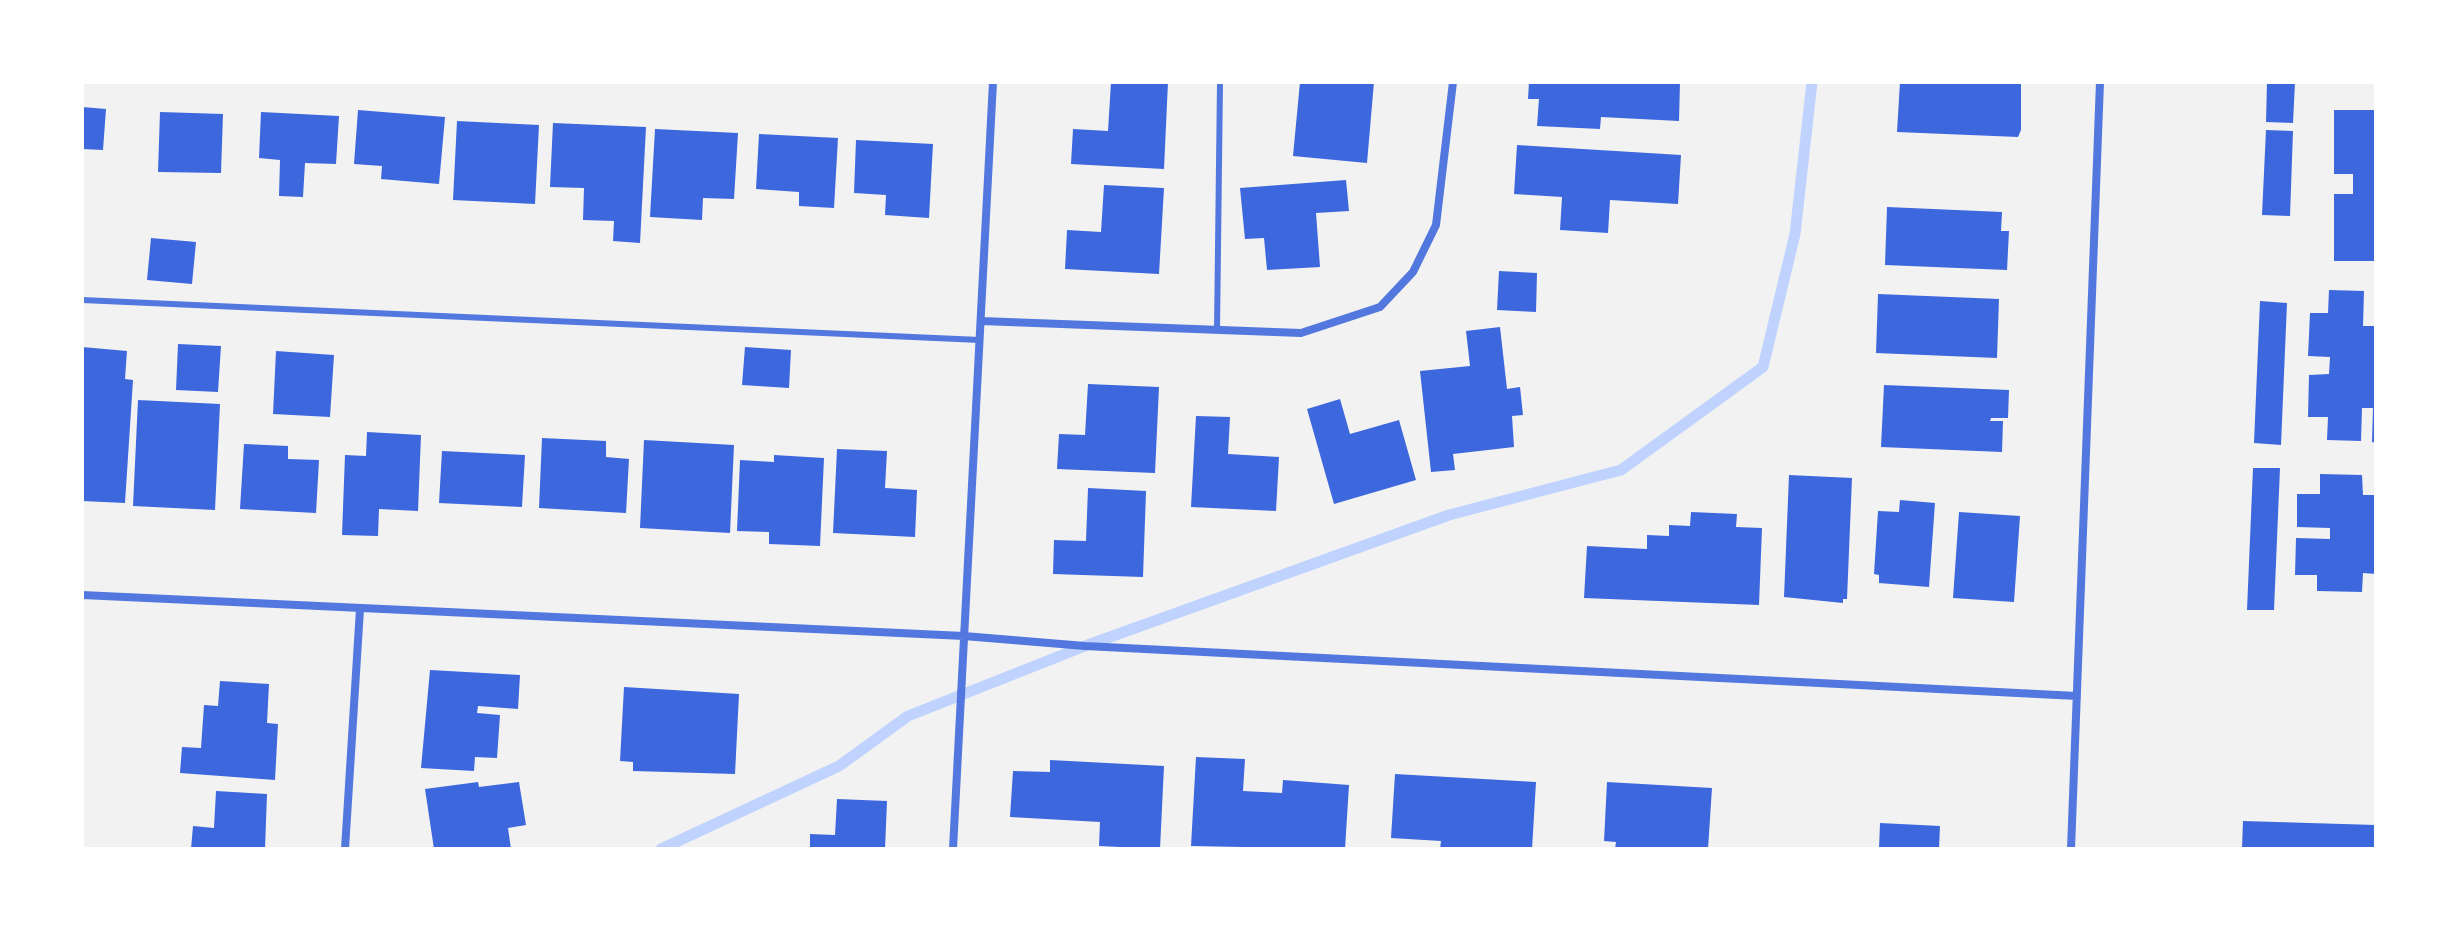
<!DOCTYPE html>
<style>
body{margin:0}
#map{position:relative;width:2458px;height:931px;overflow:hidden;background:#f2f2f2;font-family:Ubuntu,sans-serif}
canvas{display:block}
.frame{position:absolute;inset:0;border:84px solid #fff;pointer-events:none}
</style>
<div id="map">
<canvas width="2458" height="931"></canvas>
<div class="frame"></div>
</div>
<script>
const context = document.querySelector('canvas').getContext('2d');
context.lineJoin = 'round';
function strokePath(path, color, width, dash) {
  context.strokeStyle = color;
  context.lineWidth = width;
  context.lineCap = dash ? 'butt' : 'round';
  context.setLineDash(dash || []);
  context.stroke(path);
}
function fillPath(path, color) {
  context.fillStyle = color;
  context.fill(path, 'evenodd');
}
strokePath(new Path2D(`
 M661,849L839,766L908,716L1085,646L1449,515L1621,470L1763,367L1795,234L1812,82`), '#bfd3fe', 11);
fillPath(new Path2D(`
 M1111,82H1168L1164,169L1071,164L1073,129L1108,131Z
 M1300,82H1374L1367,163L1293,156Z
 M1529,82H1680L1679,121L1601,117L1600,129L1537,126L1539,99H1528Z
 M1900,82H2021V130L2018,137L1897,132Z
 M2267,82H2295L2293,123L2266,122Z
 M82,107L106,109L103,150L82,149Z
 M358,110L445,117L439,184L381,179L382,166L354,164Z
 M2334,110H2376V261H2334V194H2353V174H2334Z
 M160,112L223,114L221,173L158,172Z
 M261,112L339,116L336,164L305,163L303,197L279,196L280,160L259,158Z
 M457,121L539,125L535,204L453,200Z
 M553,123L646,127L640,243L613,241L614,221L583,220L584,188L550,187Z
 M655,129L738,133L734,199L703,198L702,220L650,217Z
 M2266,130L2293,131L2290,216L2262,215Z
 M759,134L838,138L834,208L799,206V192L756,189Z
 M856,140L933,144L929,218L885,215L886,195L854,193Z
 M1517,145L1681,155L1678,204L1610,200L1608,233L1560,230L1562,197L1514,194Z
 M1346,180L1349,211L1316,213L1320,267L1267,270L1264,238L1245,239L1240,188Z
 M1104,185L1164,188L1159,274L1065,269L1067,230L1101,232Z
 M1887,207L2002,212L2001,231H2009L2007,270L1885,265Z
 M151,238L196,242L192,284L147,280Z
 M1499,271L1537,273L1536,312L1497,310Z
 M2329,290L2364,291L2363,326H2376V443L2372,442L2373,408H2362L2361,441L2327,440L2328,417H2308L2309,375L2329,374L2330,357L2308,356L2310,313H2328Z
 M1878,294L1999,299L1997,358L1876,353Z
 M2260,301L2287,303L2281,445L2254,443Z
 M1500,327L1507,389L1520,387L1523,415L1512,416L1514,447L1453,454L1455,470L1431,472L1420,371L1470,366L1466,331Z
 M178,344L221,346L218,392L176,390Z
 M82,347L127,351L125,379L133,380L125,503L82,501Z
 M745,347L791,350L789,388L742,385Z
 M276,351L334,355L330,417L273,414Z
 M1088,384L1159,387L1155,473L1057,469L1059,434L1085,435Z
 M1884,385L2009,390L2008,418H1991L1990,421H2003L2002,452L1881,447Z
 M1340,399L1350,434L1399,420L1416,480L1334,504L1307,409Z
 M138,400L220,404L215,510L133,506Z
 M1196,416L1230,417L1228,454L1279,457L1276,511L1191,507Z
 M367,432L421,435L418,511L379,509L378,536L342,535L345,455L366,456Z
 M542,438L606,441V457L629,459L626,513L539,508Z
 M644,440L734,445L730,533L640,528Z
 M244,444L288,446V459L319,460L316,513L240,509Z
 M837,449L887,451L885,488L917,490L915,537L833,533Z
 M442,451L525,455L522,507L439,503Z
 M774,455L824,458L820,546L769,544V532L737,531L740,460L774,462Z
 M2253,468H2280L2274,610H2247Z
 M2320,474L2362,475L2363,495H2376V574L2363,573L2362,592L2317,591V575H2295L2296,538L2330,539V528L2297,527V494H2320Z
 M1789,475L1852,478L1847,599H1843V603L1784,597Z
 M1088,488L1146,491L1143,577L1053,574L1054,540L1086,541Z
 M1900,500L1935,503L1929,587L1879,583V575L1874,574L1878,511L1899,512Z
 M1691,512L1737,514L1736,527L1762,528L1759,605L1584,598L1587,546L1647,549V535L1669,536V525L1690,526Z
 M1959,512L2020,516L2014,602L1953,598Z
 M430,670L520,675L518,709L478,706L477,713L500,715L497,758L475,757L474,771L421,768Z
 M220,681L269,684L267,723L278,724L275,780L180,773L182,747L201,748L204,705L218,706Z
 M624,687L739,694L735,774L633,771V762L620,761Z
 M1196,757L1245,759L1243,791L1282,793L1283,780L1349,785L1345,849L1191,846Z
 M1050,760L1164,766L1160,849L1099,846L1100,822L1010,817L1013,771L1050,772Z
 M1395,774L1536,782L1532,849H1440L1441,841L1391,838Z
 M478,782L479,787L519,782L526,825L508,828L511,849H434L425,789Z
 M1607,782L1712,788L1708,849H1615L1616,842L1604,841Z
 M216,791L267,794L265,849H191L193,826L214,828Z
 M837,799L887,801L885,849H810V834L835,835Z
 M2243,821L2376,825V849H2242Z
 M1880,823L1940,826L1939,849H1879Z`), '#3d67dc');
strokePath(new Path2D(`
 M82,300L980,340
 M1217,330L1220,82`), '#5277de', 6);
strokePath(new Path2D(`
 M981,321L1301,333L1380,307L1413,272L1436,225L1453,82
 M82,595L964,636L1085,646L2077,696
 M345,849L360,609
 M953,849L993,82
 M2071,849L2100,82`), '#5277de', 8);
</script>
